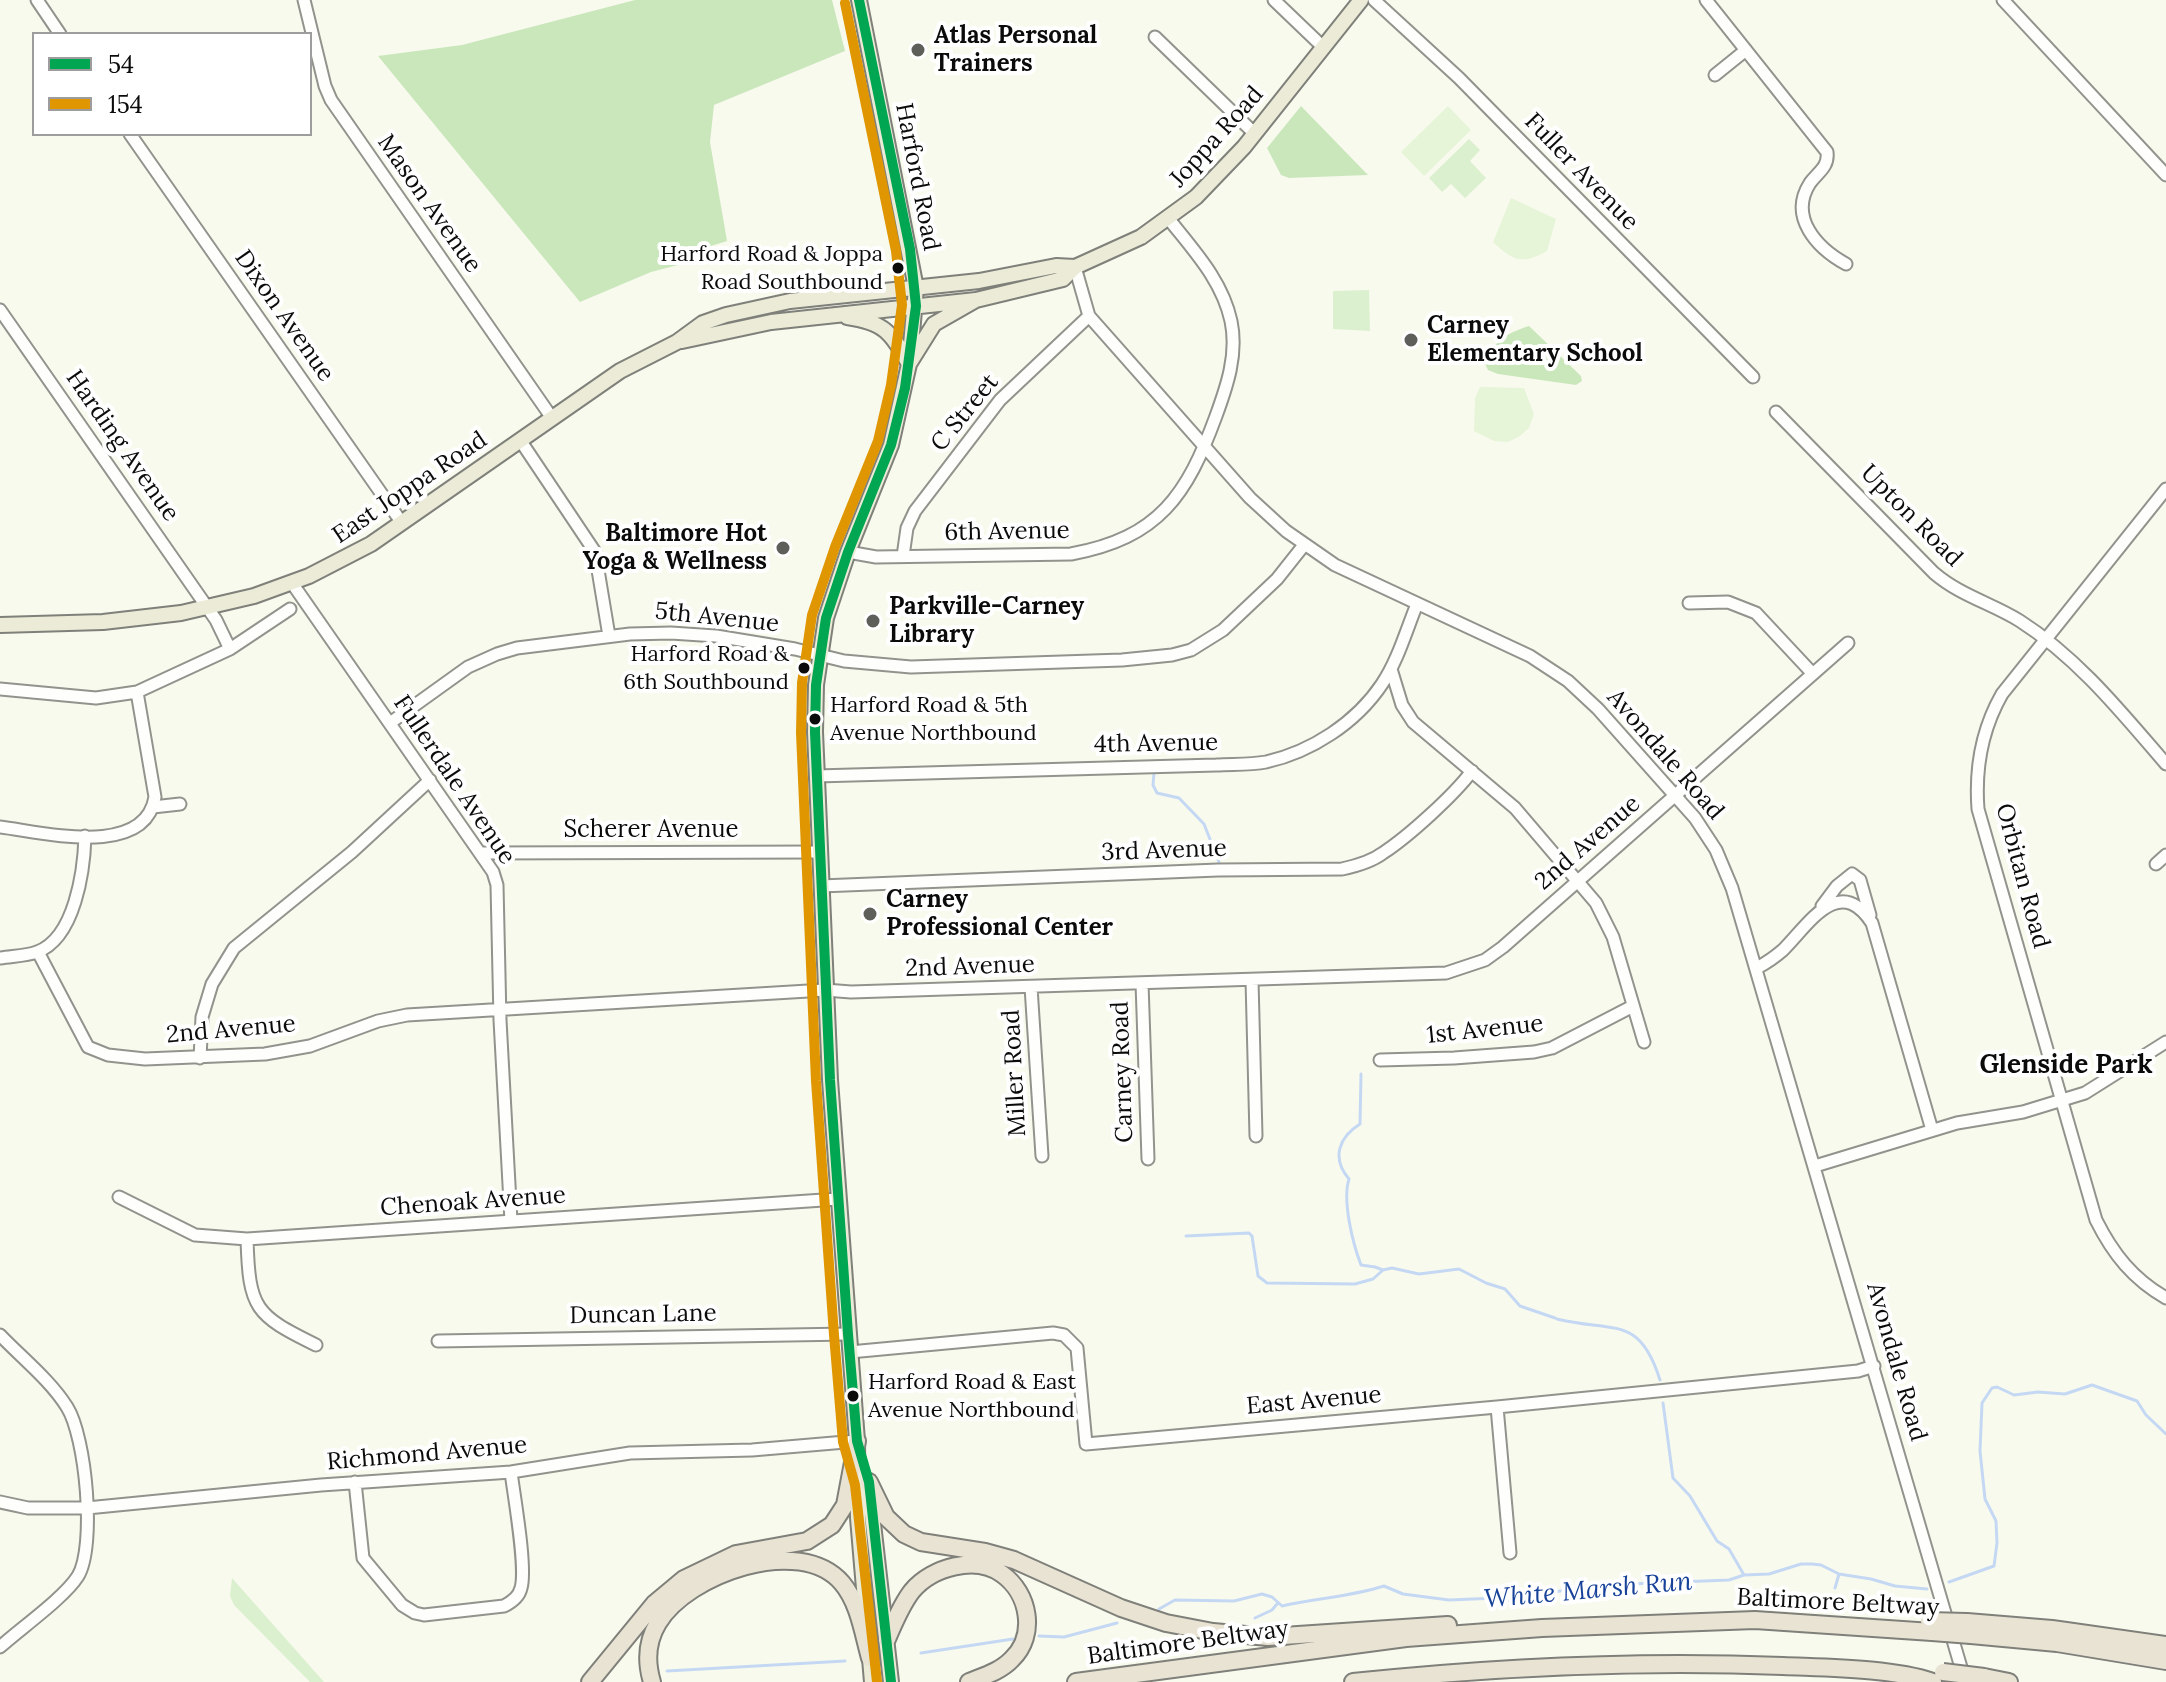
<!DOCTYPE html>
<style>
body{margin:0}
#map{position:relative;width:2166px;height:1682px;overflow:hidden;background:#f9faee;font-family:Lora,serif}
canvas{display:block}
.legend{position:absolute;left:32px;top:32px;width:280px;height:104px;box-sizing:border-box;background:#fff;border:2px solid #9d9d9d;margin:0;padding:10px 14px;list-style:none;font-size:24px;color:#0b0b0b}
.legend li{display:flex;align-items:center;gap:16px;height:40px}
.legend b{width:40px;border:2px solid #9d9d9d}
</style>
<div id="map">
<canvas width="2166" height="1682"></canvas>
<ul class="legend">
<li><b style="height:10px;background:#00a651"></b>54</li>
<li><b style="height:10px;background:#df9601"></b>154</li>
</ul>
</div>
<script>
const context = document.querySelector('canvas').getContext('2d');
context.lineJoin = 'round';
function fillPath(path, color) {
  context.fillStyle = color;
  context.fill(path, 'evenodd');
}
function strokePath(path, color, width, dash) {
  context.strokeStyle = color;
  context.lineWidth = width;
  context.lineCap = dash ? 'butt' : 'round';
  context.setLineDash(dash || []);
  context.stroke(path);
}
function label(font, color, halo, rows, align = 'center') {
  context.font = font + ' Lora,serif';
  context.lineWidth = 8;
  context.setLineDash([]);
  context.textBaseline = 'middle';
  context.strokeStyle = halo;
  context.fillStyle = color;
  for (const [text, x, y, turn = 0] of rows) {
    context.save();
    context.translate(x, y);
    context.rotate((+turn || 0) * Math.PI / 180);
    context.textAlign = isNaN(turn) ? turn : align;
    if (halo) context.strokeText(text, 0, 0);
    context.fillText(text, 0, 0);
    context.restore();
  }
}
fillPath(new Path2D(`
 M1469,139L1480,150L1470,161L1486,178L1465,198L1451,184L1442,192L1429,178Z
 M1369,290L1370,331L1333,329V291Z
 M232,1578L324,1682H310L234,1605L230,1596Z`), '#dbf0ce');
fillPath(new Path2D(`
 M635,0H832L845,51L714,105L710,142L727,241L711,246L713,256L651,272L580,302L378,56L462,45Z
 M1301,106L1368,175L1289,178L1281,175L1267,148Z
 M1529,326L1581,376L1582,381L1576,385L1498,374L1488,370L1485,364C1493,341 1507,333 1529,326Z`), '#cae7bc');
fillPath(new Path2D(`
 M1448,106L1471,130L1424,176L1401,152Z
 M1511,198L1556,219L1547,251C1522,265 1513,261 1493,242Z
 M1480,387L1524,388L1534,414L1529,428L1520,436L1508,442L1494,441L1474,431L1475,398Z`), '#e6f4d8');
strokePath(new Path2D(`
 M1154,773L1153,785L1157,793L1179,798L1204,824L1219,862
 M1361,1074L1360,1124C1339,1137 1331,1158 1349,1179C1342,1201 1353,1244 1361,1265L1375,1267L1383,1270
 M1186,1236L1249,1233L1252,1236L1258,1276L1267,1283L1355,1284L1373,1279L1383,1270L1392,1268L1419,1274L1459,1269L1486,1283L1505,1289L1520,1306L1555,1318
 M1557,1319C1614,1333 1639,1314 1660,1380
 M1663,1403L1673,1478L1690,1496L1717,1541L1729,1549L1744,1575
 M1949,1582L1994,1566L1997,1543L1996,1521L1985,1499L1980,1451L1982,1403L1992,1388L1997,1387L2014,1395L2038,1392L2065,1394L2092,1385L2137,1401L2146,1415L2166,1434
 M1835,1588L1839,1574
 M1159,1609L1175,1600L1234,1601L1262,1594L1272,1597L1282,1606C1316,1598 1350,1597 1384,1586L1403,1594L1449,1600L1497,1598L1511,1601L1532,1595L1603,1585L1729,1580L1744,1575L1769,1574L1801,1564H1812L1821,1565L1839,1574L1871,1579L1895,1586L1927,1589
 M1255,1618L1272,1610L1277,1604
 M1039,1636L1064,1637L1117,1623
 M921,1653L1013,1639
 M667,1671L845,1661`), '#c5d8f3', 3);
const minor = new Path2D(`
 M37,0L60,34
 M304,0L325,86L331,100L552,418
 M1274,0L1323,47
 M1374,0L1459,78L1753,377
 M1706,0L1827,152C1829,167 1818,172 1810,183C1788,217 1817,248 1846,264
 M2003,0L2166,175
 M1155,37L1255,134
 M1715,75L1746,50
 M130,134L402,523
 M1075,267L1089,316L1250,498L1286,531L1335,565L1530,656L1568,681L1598,709L1695,818L1716,850L1732,888L1965,1681
 M0,310L216,620L230,649
 M1776,412L1934,573C1961,596 1991,603 2020,621C2078,658 2122,713 2166,764
 M520,440L595,552L609,636
 M2166,489L2002,694C1982,729 1975,769 1978,809L2096,1220C2113,1254 2133,1279 2166,1298
 M848,552L876,557L1071,554C1159,538 1187,495 1216,416C1227,386 1238,354 1231,321C1222,280 1194,251 1168,218
 M903,556L907,528L915,511L1000,400L1089,316
 M292,583L493,872L497,885L500,1020L511,1221
 M1689,603L1728,602L1756,613L1813,674
 M1391,669L1402,705L1413,722L1515,808L1596,903L1613,937L1644,1042
 M0,689L96,698L137,692L230,649L290,609
 M390,723L468,667L497,654L517,648L630,634L671,633L716,636L795,649L844,661L911,667L1122,660L1172,655L1191,650L1223,630L1277,579L1304,545
 M816,776L1216,765C1233,764 1250,765 1266,762C1311,752 1356,723 1382,684C1398,660 1406,631 1417,604
 M153,807L180,804
 M0,827C42,832 145,859 155,797L137,692
 M482,853L820,852
 M2156,864L2166,855
 M821,886L1218,870L1342,869C1356,866 1371,862 1383,853C1409,836 1454,795 1472,771
 M1822,906L1837,886L1852,874L1860,880L1870,915
 M38,952L88,1047L108,1055L145,1059L265,1054L310,1046L378,1021L407,1015L825,990L851,992L1446,973L1485,960L1503,947L1848,643
 M0,958C12,956 26,956 37,952C75,938 84,871 85,836
 M1757,968C1766,963 1775,957 1783,950C1809,924 1839,873 1872,923L1932,1130
 M1252,980L1256,1136
 M1142,983L1148,1159
 M1031,987L1042,1156
 M200,1058L202,1017L212,984L234,948L352,852L430,780
 M1380,1060L1454,1058L1534,1052L1552,1048L1633,1006
 M1815,1166L1957,1123L2023,1112L2085,1093L2166,1042
 M119,1197L195,1235L247,1239L838,1199
 M247,1239C249,1309 255,1315 316,1345
 M0,1335C22,1358 50,1380 67,1407C86,1437 96,1546 78,1576C64,1598 21,1628 0,1647
 M438,1341L848,1334
 M850,1352L1053,1333L1064,1335L1077,1348L1086,1444L1497,1407L1858,1371L1874,1366
 M1497,1407L1510,1553
 M355,1482L363,1558L402,1605L415,1613L424,1615L504,1606C512,1602 519,1597 521,1588C527,1568 514,1496 511,1472
 M0,1502L28,1508H87L321,1485L511,1472L630,1453L752,1450L857,1441`);
const major = new Path2D(`
 M859,0L916,288L910,356
 M847,317C884,322 892,333 909,364
 M682,341L771,322L976,300L1063,279L1075,267L1141,237L1196,197L1244,147L1361,0
 M0,625L103,622L181,613L254,596L309,576L371,544L620,371L677,342L703,323L726,315L790,301L979,281L1056,266L1075,267
 M869,1488L891,1682
 M872,1682L858,1518L857,1441L830,1080L815,732L816,685L826,618L848,552L891,445L909,364L934,324L976,300`);
const highway = new Path2D(`
 M869,1482L886,1517L904,1534L921,1542L985,1552L1014,1560L1121,1608L1166,1623L1213,1632L1268,1637L1448,1625
 M1967,1622L2052,1629L2166,1645
 M1971,1635L2057,1643L2166,1661
 M887,1639C894,1623 901,1605 912,1591C932,1567 976,1555 1002,1574C1029,1593 1037,1635 1012,1659C1001,1671 984,1676 969,1682
 M1984,1677L2009,1682
 M590,1682L654,1604L684,1579L736,1554L807,1541L832,1525L845,1505L857,1441
 M652,1682C646,1662 647,1641 658,1623C687,1574 800,1534 842,1583C859,1603 863,1633 870,1658
 M1076,1682L1406,1638L1542,1628L1755,1620L1932,1632
 M1353,1682C1496,1667 1639,1660 1783,1666C1828,1668 1891,1668 1933,1682`);
strokePath(minor, '#92938d', 15);
strokePath(major, '#7f807a', 18);
strokePath(highway, '#7f807a', 20);
strokePath(minor, '#fefefc', 11);
strokePath(major, '#ebebd7', 14);
strokePath(highway, '#e9e3d4', 16);
const highwayBridge = new Path2D(`
 M1929,1621L1967,1622
 M1932,1632L1971,1635
 M1943,1672L1984,1677`);
strokePath(highwayBridge, '#7f807a', 20, []);
strokePath(highwayBridge, '#e9e3d4', 16);
strokePath(new Path2D(`
 M859,0L910,249L916,306L905,388L891,445L848,552L826,618L816,685L815,732L830,1080L848,1334L857,1441L869,1482L891,1682`), '#00a651', 10);
strokePath(new Path2D(`
 M845,3L896,251L902,305L891,385L878,441L835,547L812,615L802,683L801,733L816,1081L834,1335L843,1442L855,1485L877,1682`), '#df9601', 10);
for (const [x, y, r, color] of [
 [918,50,8,"#5e5f5a"],
 [898,268,7,"#0b0b0b"],
 [1411,340,8,"#5e5f5a"],
 [783,548,8,"#5e5f5a"],
 [873,621,8,"#5e5f5a"],
 [804,668,7,"#0b0b0b"],
 [815,719,7,"#0b0b0b"],
 [870,914,8,"#5e5f5a"],
 [853,1396,7,"#0b0b0b"]
]) {
  const dot = new Path2D();
  dot.arc(x, y, r, 0, 2 * Math.PI);
  context.fillStyle = color;
  context.fill(dot);
  strokePath(dot, '#fff', 3);
}
label('22px', '#0b0b0b', '#fff', [
 ["Harford Road & Joppa",883,255],
 ["Road Southbound",883,283],
 ["Harford Road &",789,655],
 ["6th Southbound",789,683],
 ["Harford Road & 5th",830,706,"left"],
 ["Avenue Northbound",830,734,"left"],
 ["Harford Road & East",868,1383,"left"],
 ["Avenue Northbound",868,1411,"left"]
], 'right');
label('bold 24px', '#0b0b0b', '#fff', [
 ["Atlas Personal",934,36],
 ["Trainers",934,64],
 ["Carney",1427,326],
 ["Elementary School",1427,354],
 ["Baltimore Hot",767,534,"right"],
 ["Yoga & Wellness",767,562,"right"],
 ["Parkville-Carney",889,607],
 ["Library",889,635],
 ["Carney",886,900],
 ["Professional Center",886,928]
], 'left');
label('24px', '#0b0b0b', '#fff', [
 ["Joppa Road",1217,137,-48],
 ["Fuller Avenue",1581,172,46],
 ["Harford Road",917,177,79],
 ["Mason Avenue",429,204,55],
 ["Dixon Avenue",284,316,55],
 ["C Street",965,413,-51],
 ["Harding Avenue",122,446,55],
 ["East Joppa Road",410,488,-34],
 ["Upton Road",1911,516,45],
 ["6th Avenue",1007,532,-1],
 ["5th Avenue",717,618,6],
 ["4th Avenue",1156,744,-1],
 ["Avondale Road",1665,755,49],
 ["Fullerdale Avenue",454,780,56],
 ["Scherer Avenue",651,830],
 ["2nd Avenue",1588,843,-41],
 ["3rd Avenue",1164,851,-2],
 ["Orbitan Road",2022,876,75],
 ["2nd Avenue",970,967,-2],
 ["2nd Avenue",231,1030,-5],
 ["1st Avenue",1485,1030,-6],
 ["Carney Road",1123,1072,-92],
 ["Miller Road",1015,1073,-93],
 ["Chenoak Avenue",473,1202,-4],
 ["Duncan Lane",643,1315,-1],
 ["Avondale Road",1896,1362,74],
 ["East Avenue",1314,1401,-5],
 ["Richmond Avenue",427,1454,-5],
 ["Baltimore Beltway",1838,1603,3],
 ["Baltimore Beltway",1188,1643,-8]
]);
label('bold 26px', '#0b0b0b', '#fff', [
 ["Glenside Park",2066,1066]
]);
label('italic 26px', '#174299', '#fff', [
 ["White Marsh Run",1588,1591,-5]
]);
</script>
